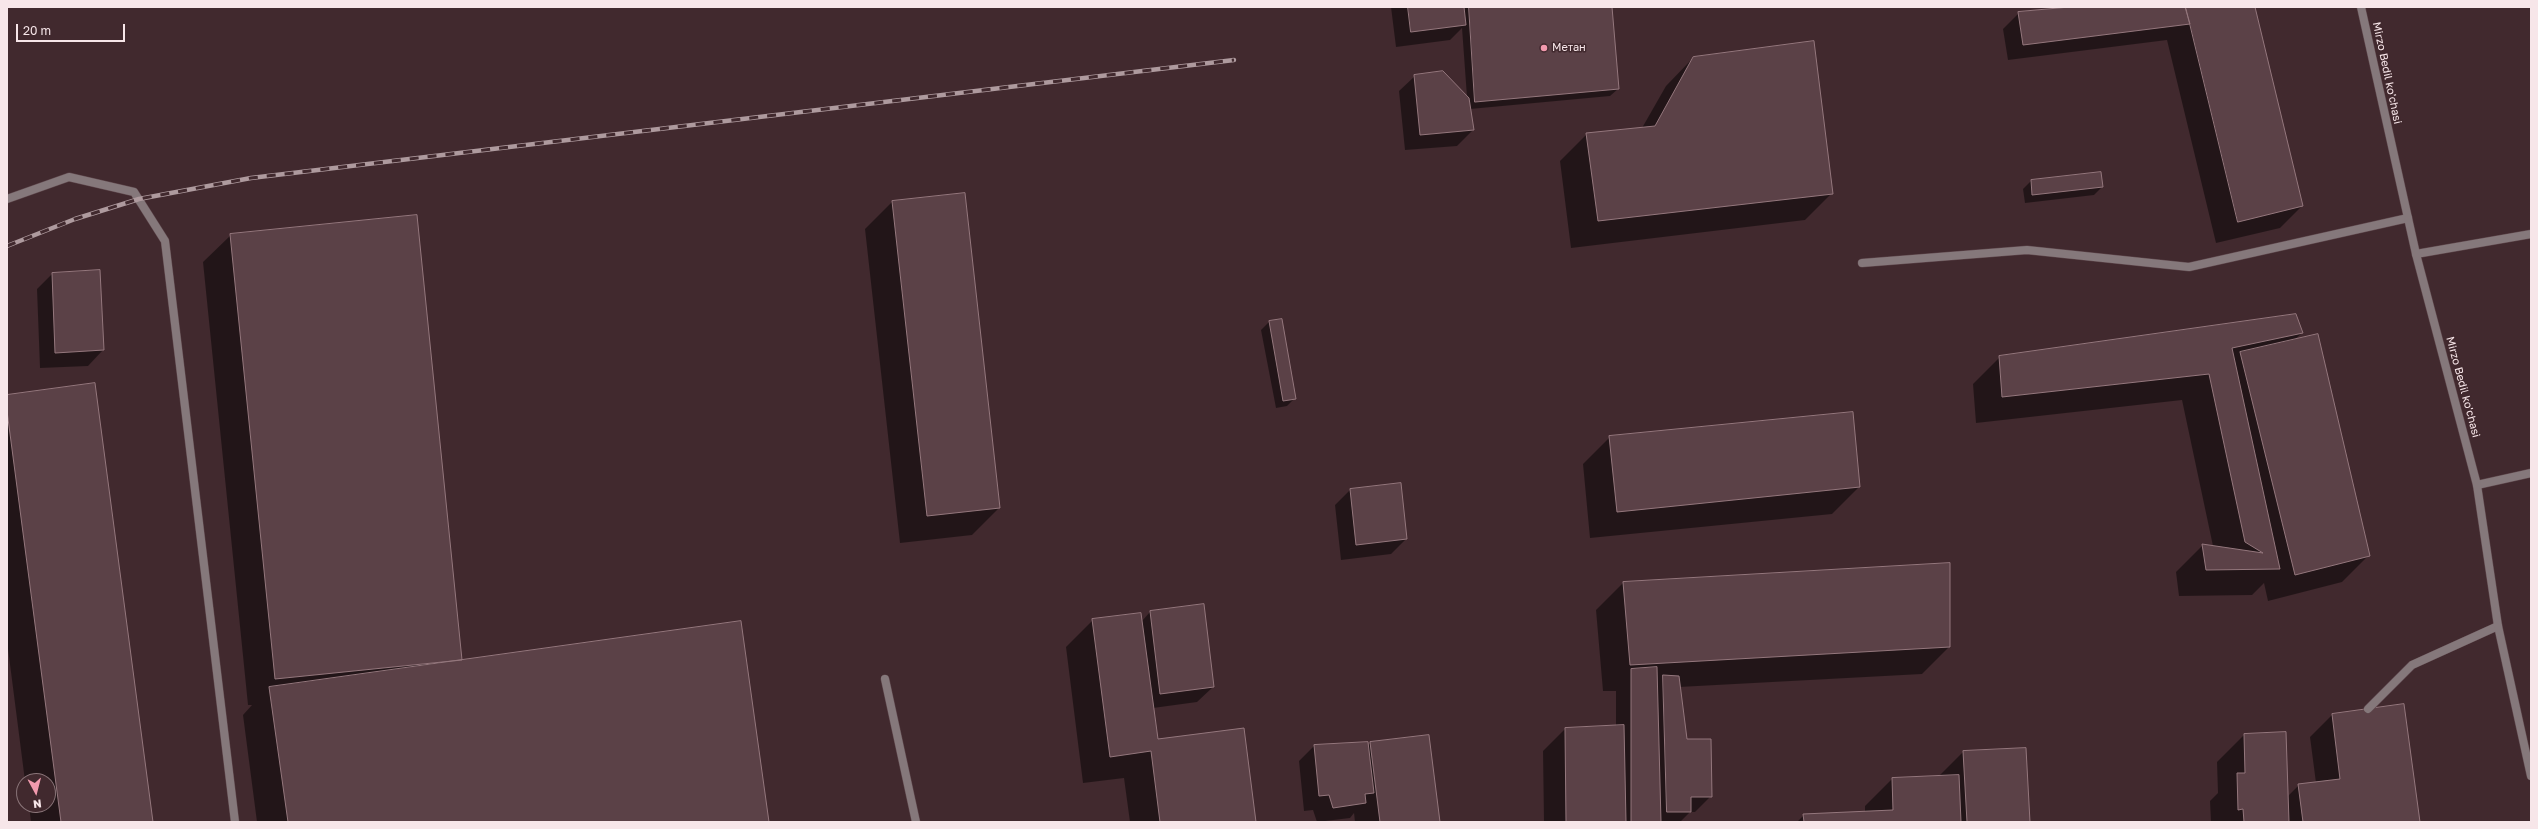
<!DOCTYPE html>
<meta charset="utf-8">
<style>
body{margin:0}
#map{position:relative;width:2538px;height:829px;overflow:hidden;background:#41292e;font-family:"Golos Text",sans-serif}
canvas{display:block}
.frame{position:absolute;inset:0;border:8px solid #f7e6e9;pointer-events:none}
.north{position:absolute;left:16px;top:773px;width:40px;height:40px;box-sizing:border-box;background:#41292e;border:1px solid #8a7579;border-radius:50%;rotate:173deg;font-size:11px;font-weight:700;line-height:16px;text-align:center;color:#f7e6e9}
.north::after{content:'';display:block;margin:auto;width:14px;height:18px;background:#f29aae;clip-path:polygon(50% 0,100% 100%,50% 72%,0 100%)}
.scale{position:absolute;left:16px;top:24px;width:109px;height:18px;box-sizing:border-box;border:2px solid #f7e6e9;border-top:0;padding-left:5px;font-size:12px;line-height:14px;white-space:nowrap;color:#f7e6e9;-webkit-text-stroke:3px #41292e;paint-order:stroke}
</style>
<div id="map">
<canvas width="2538" height="829"></canvas>
<div class="frame"></div>
<div class="north">N</div>
<div class="scale">20 m</div>
</div>
<script>
const context = document.querySelector('canvas').getContext('2d');
context.lineJoin = 'round';
function fillPath(path, color) {
  context.fillStyle = color;
  context.fill(path, 'evenodd');
}
function strokePath(path, color, width, dash) {
  context.strokeStyle = color;
  context.lineWidth = width;
  context.lineCap = dash ? 'butt' : 'round';
  context.setLineDash(dash || []);
  context.stroke(path);
}
function label(font, color, halo, rows, align = 'center') {
  context.font = font + ' "Golos Text",sans-serif';
  context.lineWidth = 3;
  context.setLineDash([]);
  context.textBaseline = 'middle';
  context.strokeStyle = halo;
  context.fillStyle = color;
  for (const [text, x, y, turn = 0] of rows) {
    context.save();
    context.translate(x, y);
    context.rotate((+turn || 0) * Math.PI / 180);
    context.textAlign = isNaN(turn) ? turn : align;
    if (halo) context.strokeText(text, 0, 0);
    context.fillText(text, 0, 0);
    context.restore();
  }
}
fillPath(new Path2D(`
 M1391,7H1611L1618,89L1610,96L1470,109L1473,130L1457,146L1405,150L1399,91L1415,76L1467,97L1462,28L1450,40L1396,47Z
 M2080,7H2254L2302,206L2280,228L2216,243L2167,40L2008,60L2003,29L2019,13Z
 M1693,58L1832,193L1805,220L1571,248L1560,161L1587,134L1642,128L1666,86Z
 M2100,173L2102,187L2094,195L2025,203L2023,189L2031,181Z
 M892,202L999,508L972,535L900,543L865,229Z
 M416,216L461,661L768,822H257L243,715L252,705H248L203,262L231,235Z
 M99,272L103,350L88,366L40,368L37,289L52,274Z
 M1281,320L1295,398L1287,406L1276,408L1261,330L1269,322Z
 M2302,333L2293,341L2369,555L2342,582L2268,601L2264,583L2252,595L2179,596L2176,572L2203,545L2213,546L2182,400L1976,423L1973,384L2000,357Z
 M7,396L152,822H31L29,805H48V781H25L7,641Z
 M1610,437L1859,487L1832,514L1590,538L1583,464Z
 M1400,484L1406,539L1391,554L1341,560L1335,505L1350,490Z
 M1623,583L1949,647L1922,674L1679,687L1687,740L1711,796L1695,812H1690L1680,822H1544L1543,751L1565,729L1616,727V691H1603L1596,610Z
 M1150,612L1213,687L1197,702L1153,708L1157,740L1255,822H1130L1124,778L1083,783L1066,647L1093,620L1142,621Z
 M2404,706L2419,822H2211L2210,801L2218,793L2217,762L2244,735L2287,797L2299,785L2316,783L2310,737L2332,715Z
 M1371,743L1439,822H1355L1354,813L1350,818L1317,822L1313,810L1304,811L1299,761L1314,746H1367Z
 M1963,752L2029,822H1797L1804,815L1865,813V806L1892,779L1938,777Z`), '#0007');
const building = new Path2D(`
 M1408,7H1464L1466,25L1411,32Z
 M1469,7H1612L1619,89L1475,102Z
 M2070,7H2185L2190,24L2023,45L2018,12Z
 M2186,7H2255L2303,206L2238,222Z
 M1814,41L1833,194L1598,221L1586,133L1655,126L1693,57Z
 M1443,71L1469,98L1474,130L1420,135L1414,75Z
 M2101,172L2103,187L2032,195L2031,180Z
 M965,193L1000,508L927,516L892,201Z
 M417,215L462,660L275,679L230,234Z
 M100,270L104,350L55,353L52,273Z
 M2296,314L2303,333L2232,348L2280,569L2206,570L2202,544L2263,553L2245,542L2209,374L2002,397L1999,356Z
 M1282,319L1296,399L1283,401L1269,321Z
 M2318,334L2370,556L2295,575L2240,352Z
 M95,383L153,822H61L7,411V395Z
 M1853,412L1860,487L1617,512L1609,436Z
 M1401,483L1407,539L1356,545L1350,489Z
 M1950,563V647L1630,665L1623,582Z
 M1204,604L1214,687L1160,694L1150,611Z
 M1141,613L1158,739L1244,728L1256,822H1160L1151,751L1110,757L1092,619Z
 M741,621L769,822H288L269,687Z
 M1657,667L1661,822H1631V669Z
 M1663,675L1679,676L1687,739H1711L1712,797H1691V812H1667Z
 M2404,704L2420,822H2303L2298,784L2340,779L2332,714Z
 M1624,725L1626,822H1566L1565,728Z
 M2286,732L2289,822H2244L2243,809L2238,810L2237,773H2245L2244,734Z
 M1429,735L1440,822H1380L1370,742Z
 M1368,742L1374,793L1365,794L1366,803L1333,808L1329,795L1319,796L1314,745Z
 M2026,748L2030,822H1967L1963,751Z
 M1959,775L1961,822H1804L1803,814L1893,810L1892,778Z`);
fillPath(building, '#5b4147');
strokePath(building, '#94777d', 1);
const service = new Path2D(`
 M7,199L69,177L134,192L165,241L235,822
 M2416,254L2531,234
 M1862,263L2027,250L2189,267L2408,218
 M885,679L916,822
 M2368,709L2412,665L2498,626`);
const minor = new Path2D(`
 M2477,485L2531,473`);
const tertiary = new Path2D(`
 M2361,7L2416,254L2477,485L2498,626L2531,776`);
strokePath(service, '#5e474c', 9);
strokePath(minor, '#5e474c', 9);
strokePath(tertiary, '#5e474c', 9);
strokePath(service, '#85787b', 8);
strokePath(minor, '#85787b', 8);
strokePath(tertiary, '#85787b', 8);
const rail = new Path2D(`
 M7,246L75,219L139,199L251,178L1234,60`);
strokePath(rail, '#ae9a9e', 4.5);
strokePath(rail, '#41292e', 3, [9]);
for (const [x, y, r, color] of [
 [1544,48,4,"#f29aae"]
]) {
  const dot = new Path2D();
  dot.arc(x, y, r, 0, 2 * Math.PI);
  context.fillStyle = color;
  context.fill(dot);
  strokePath(dot, '#41292e', 1.5);
}
label('11px', '#f7e6e9', '#41292e', [
 ["Метан",1552,48]
], 'left');
label('11px', '#f7e6e9', '#41292e', [
 ["Mirzo Bedil ko'chasi",2387,73,78],
 ["Mirzo Bedil ko'chasi",2463,387,75]
]);
</script>
